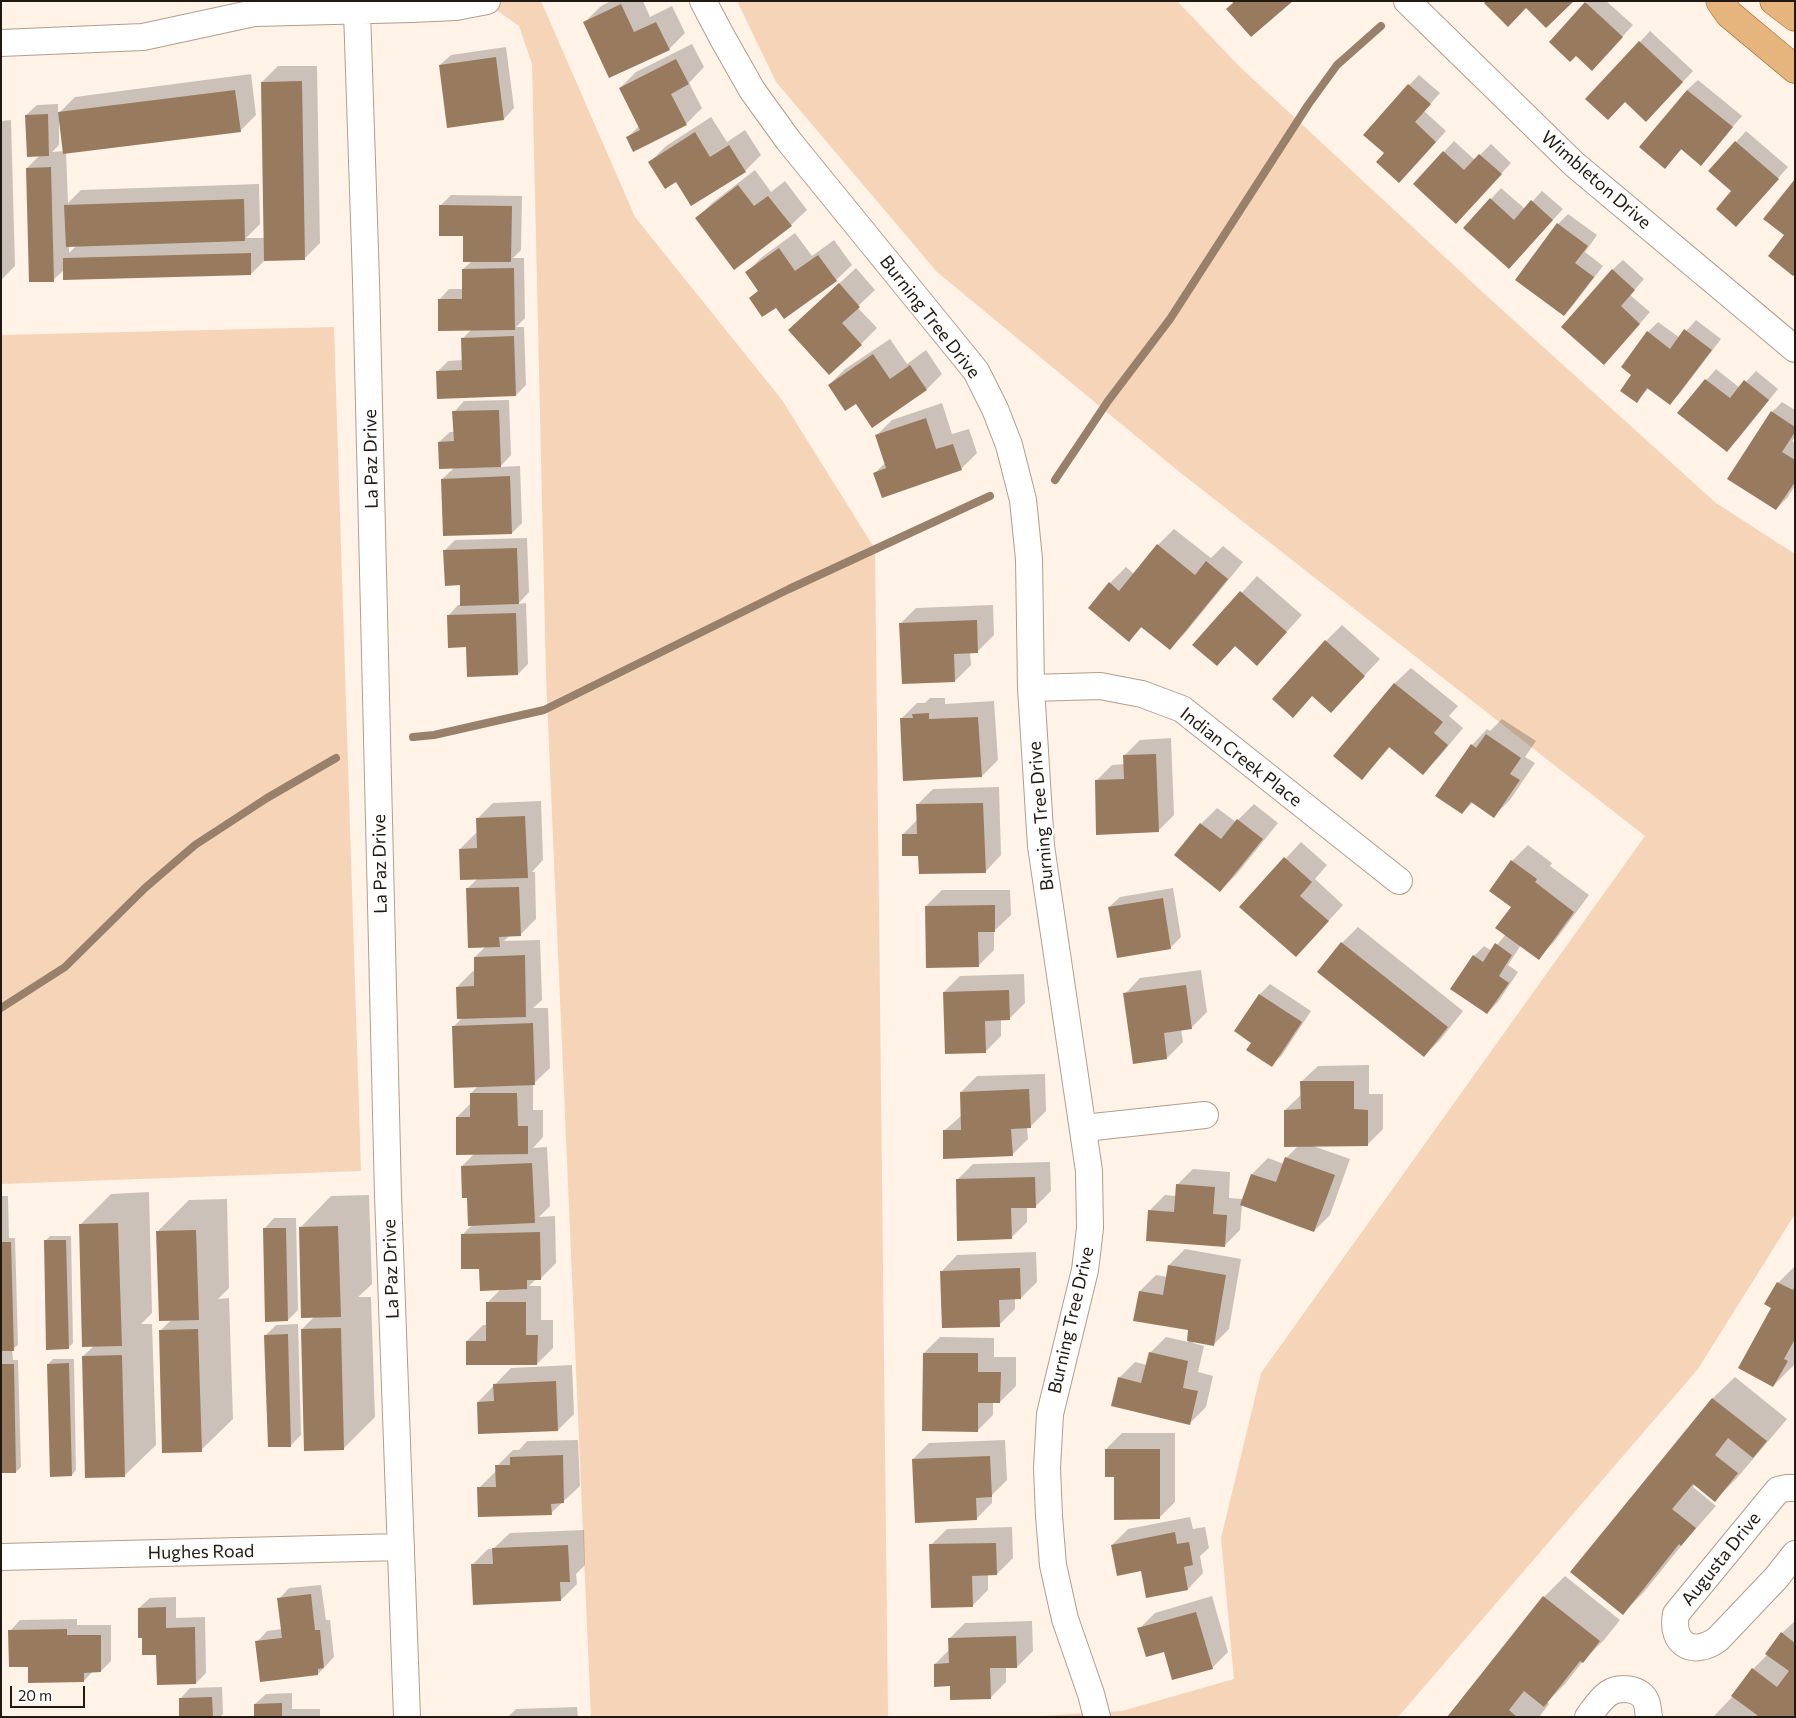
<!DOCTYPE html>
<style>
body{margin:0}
#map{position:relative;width:1796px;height:1718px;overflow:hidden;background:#fff2e7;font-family:Commissioner,sans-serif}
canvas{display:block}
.frame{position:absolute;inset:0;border:2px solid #211a13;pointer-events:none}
.scale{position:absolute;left:10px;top:1686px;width:75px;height:22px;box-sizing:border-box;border:2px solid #211a13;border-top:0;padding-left:6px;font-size:15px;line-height:18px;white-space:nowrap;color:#211a13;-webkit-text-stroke:4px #fff;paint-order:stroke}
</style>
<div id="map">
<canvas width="1796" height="1718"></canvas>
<div class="frame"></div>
<div class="scale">20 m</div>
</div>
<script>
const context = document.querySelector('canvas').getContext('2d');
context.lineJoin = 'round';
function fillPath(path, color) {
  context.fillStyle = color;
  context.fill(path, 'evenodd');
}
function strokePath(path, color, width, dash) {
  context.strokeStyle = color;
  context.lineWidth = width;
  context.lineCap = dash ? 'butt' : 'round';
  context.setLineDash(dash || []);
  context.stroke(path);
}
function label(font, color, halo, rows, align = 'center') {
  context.font = font + ' Commissioner,sans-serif';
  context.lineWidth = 4.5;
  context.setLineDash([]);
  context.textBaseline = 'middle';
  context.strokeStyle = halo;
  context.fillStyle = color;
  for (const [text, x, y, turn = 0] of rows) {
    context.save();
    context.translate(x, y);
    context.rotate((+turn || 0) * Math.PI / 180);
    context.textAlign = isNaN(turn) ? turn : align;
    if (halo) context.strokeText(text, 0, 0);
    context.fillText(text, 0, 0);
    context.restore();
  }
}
fillPath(new Path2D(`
 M484,1H541L635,217L782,400L875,549L888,1717H591L546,676L532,64L519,26Z
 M737,1H1177L1239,66L1489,298L1716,503L1795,554V1214L1698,1369L1398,1717H1025L1122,1711L1234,1679L1221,1538L1261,1373L1645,836L1177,470L937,272L776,82Z
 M334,327L361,1171L1,1184V335Z`), '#f6d4b8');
fillPath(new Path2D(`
 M611,1H643L650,17L672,6L685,33L669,49L585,22L601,6Z
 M1588,1H1606L1633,25L1602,59L1576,55L1551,42Z
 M1650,31L1693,71L1656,110L1625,101L1640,42Z
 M692,44L704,67L689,83L702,108L686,124L627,138L639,126L620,88L636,72Z
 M506,47L514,108L504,119L440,65L451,55Z
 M278,66H317L320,243L304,259L265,260L251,274L64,270L53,280L27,168L40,155L26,115L37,105L58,104V114L75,97L251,74L256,115L240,131L66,152L68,203L81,190L259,184L260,224L246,238H265L262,82ZM59,122H61L64,151L52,152L59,145ZM77,245L69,253V246Z
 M1419,75L1440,93L1424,111L1446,131L1410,171L1409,85Z
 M1698,80L1742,116L1701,164L1682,149L1665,167L1687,90Z
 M711,117L727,142L745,130L761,155L745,171L692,205L677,180L650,162L666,146Z
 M11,120L15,266L1,280V121Z
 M1746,131L1788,167L1736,225L1733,191L1710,171Z
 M1454,141L1475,160L1491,144L1511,163L1466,212L1414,184Z
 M755,170L771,192L785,181L807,210L791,225L696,219L712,203Z
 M1501,188L1525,209L1542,191L1563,209L1509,267L1465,228Z
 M451,195L522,196L521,250L513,258H524L525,318L516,327H524L526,385L516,395L438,371L448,361L463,360L462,339L472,329L439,300L449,289H463V269L472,261L464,235L440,206Z
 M1568,214L1597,235L1585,252L1603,266L1574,304L1564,315L1558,224Z
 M795,233L812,256L834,240L852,265L836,280L776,306L750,298L759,290L746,273L762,257Z
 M1623,260L1644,279L1630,295L1650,312L1614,353L1612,270Z
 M856,268L875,290L857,307L877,328L861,344L806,314Z
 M1696,320L1721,339L1680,393L1670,404L1649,388L1637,401L1633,375L1648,332L1658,322L1680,338Z
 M890,339L907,364L926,350L942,374L926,390L856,402L829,385L845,369Z
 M1716,369L1740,388L1756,371L1778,389L1737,440L1726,450L1679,412Z
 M509,400L511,455L500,467L520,466L522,523L512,533L442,479L454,468L439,442L450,432H454V412L464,401Z
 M1782,402L1795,410V437L1792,441L1795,443V486L1787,498L1776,509L1772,412Z
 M942,403L952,434L969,429L977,453L961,469L875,473L886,462L876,436L892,420Z
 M1174,529L1211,558L1223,546L1243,562L1186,632L1170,648L1143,626L1129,640L1110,583L1126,567L1134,574L1158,545Z
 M527,538L529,592L518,604L526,603L528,664L518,674L467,646L448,616L458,605H462L461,584L445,550L455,540Z
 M1257,576L1302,615L1257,664L1236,645L1217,665L1194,645Z
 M993,605L994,635L978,651L970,652L971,665L955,681L900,624L916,608Z
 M1342,625L1380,659L1331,711L1313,695L1293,716L1326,641Z
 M1411,668L1458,706L1449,716L1463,728L1439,757L1423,773L1391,746L1362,778L1335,756L1395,683Z
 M930,698H945V704L994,701L998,760L982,776L901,719L917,703H925Z
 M1502,719L1536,741L1525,757L1535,763L1510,800L1494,816L1473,802L1462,813L1472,745L1487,729L1490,731Z
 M1171,738L1174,815L1158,831L1096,781L1112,765L1125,764L1124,756L1140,740Z
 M999,787L1001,855L986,871L920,854L903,834L918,819L917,805L933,789Z
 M541,801L543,860L532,872H535L536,919L520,935L509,936L504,941L540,940L542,1000L533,1008H548L550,1068L533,1084V1110H543V1137L533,1148L547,1147L550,1206L539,1217L555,1216L556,1263L540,1279H536L529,1286H541V1320H553V1348L537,1364L467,1341L483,1325H488V1302L501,1289L480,1267L462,1235L472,1225L462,1166L475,1153L457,1117L471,1103V1093L478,1086L454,1026L462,1018L457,987L473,971H475V957L486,946L467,889L478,878L460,849L476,833H478L477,819L493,803Z
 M1254,804L1278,823L1236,875L1220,891L1176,855L1201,824L1217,808L1236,822Z
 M1301,842L1327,865L1315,879L1343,905L1296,956L1241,907Z
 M1528,845L1552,863L1550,866L1589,895L1554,942L1538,958L1521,945L1508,965L1518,972L1498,1002L1487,1013L1474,956L1484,946L1492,951L1506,934L1513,907L1490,890L1512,861Z
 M1173,888L1181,937L1171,947L1118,956L1109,907L1120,897Z
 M942,890H1010L1011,915L994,931V950L978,966L926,906Z
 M1358,927L1463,1011L1440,1040L1424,1056L1342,943Z
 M1201,970L1207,1012L1191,1028L1181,1029L1183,1042L1167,1058L1125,994L1140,978Z
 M1024,974L1025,1003L1009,1019H1001V1036L985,1052L944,992L960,976Z
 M1270,984L1311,1011L1282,1055L1272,1065L1253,1042L1235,1031L1260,994Z
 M1369,1065V1094H1383V1129L1367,1145L1313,1146L1350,1159L1330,1215L1314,1231L1242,1204L1240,1230L1224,1246L1149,1211L1165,1195L1176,1196L1177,1185L1193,1169L1230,1172L1229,1198L1243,1199L1252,1174L1268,1158L1284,1164L1286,1158L1299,1145L1285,1110L1302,1094V1081L1318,1066Z
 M1045,1074L1046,1111L1030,1127H1027L1028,1139L1012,1155L944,1131L962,1115L961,1092L977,1076Z
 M1050,1162L1051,1191L1035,1207H1027V1222L1011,1238L957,1180L973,1164Z
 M149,1192L152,1313L141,1324H152L156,1445L124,1476L83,1356L95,1345L80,1225L111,1194Z
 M369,1195L372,1284L358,1297H371L375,1417L343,1449L302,1329L315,1316L300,1228L331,1196Z
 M1,1196H8L9,1238H15L18,1345L12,1350L13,1360H18L21,1467L16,1472H1Z
 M227,1199L229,1288L218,1299L229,1298L233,1419L201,1450L160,1331L171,1320L158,1231L189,1200Z
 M274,1218H296L298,1310L288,1320L264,1229Z
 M50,1236H71L73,1343L68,1348L45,1241Z
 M1185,1249L1241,1259L1229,1329L1213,1345L1194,1341L1193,1343L1204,1346L1198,1372L1213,1376L1206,1407L1190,1423L1119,1378L1135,1362L1147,1365L1150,1353L1166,1337L1188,1342L1190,1329L1135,1320L1140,1291L1156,1275L1167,1277L1169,1265Z
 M1036,1252L1037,1282L1021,1298H1015V1309L999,1325L942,1271L957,1255Z
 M1795,1266V1364L1773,1386V1308L1778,1283Z
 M298,1324L301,1435L290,1446L266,1335L276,1325Z
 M940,1337L994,1338V1357H1016V1386L1000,1402H993V1415L977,1431L924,1353Z
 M53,1359H74L76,1470L72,1475L48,1364Z
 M572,1365L574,1414L558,1430L478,1402L511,1368Z
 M1735,1377L1787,1419L1736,1479L1715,1500L1695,1484L1693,1487L1716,1506L1685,1541L1644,1592L1623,1613L1572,1572L1713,1398Z
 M1122,1433H1175V1502L1159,1518L1115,1476L1106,1449Z
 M578,1440L580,1486L551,1513L479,1488L495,1472H497V1466L513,1450H519L527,1441Z
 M1005,1440L1007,1480L992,1495V1503L976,1519L913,1459L929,1443Z
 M1190,1517L1193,1529L1205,1527L1209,1548L1200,1556L1203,1573L1188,1589L1142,1570L1112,1545L1128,1529Z
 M1012,1527L1013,1558L997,1574H988V1590L972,1606L931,1545L947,1529Z
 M584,1530L585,1565L576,1574L577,1584L561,1600L472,1565L488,1549H493L510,1533Z
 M1565,1576L1620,1620L1604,1640L1583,1661L1565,1684L1547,1702L1549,1704L1539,1717H1449L1544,1597Z
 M321,1585L326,1620H330L334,1657L318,1674L257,1642L267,1631L282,1629L279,1599L289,1588Z
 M1212,1596L1228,1652L1212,1668L1165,1650L1139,1629L1155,1613Z
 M176,1597V1618L205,1617L206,1673L196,1683L158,1654L143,1637L139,1608L150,1598Z
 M77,1619V1625H111V1661L101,1671H93L84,1681L29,1666L10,1631L20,1620Z
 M1032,1621L1033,1651L1017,1667H1006V1682L990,1698L951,1685L935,1664L950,1649L949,1639L965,1623Z
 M1795,1621V1717H1713L1733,1696L1753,1669L1768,1654L1782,1633Z
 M222,1687L223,1714L220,1717H181L180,1699L190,1688Z
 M292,1693V1709H320V1717H256L255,1704L266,1694Z
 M577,1707L578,1717H508L516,1709Z`), '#0003');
strokePath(new Path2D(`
 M1055,480L1108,401L1170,319L1308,105L1337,65L1381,26
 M413,737L434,735L544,710L789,589L990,496
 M1,1008L65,967L145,888L195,845L267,798L336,758`), '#99806a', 8);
fillPath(new Path2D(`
 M1232,1H1293L1251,37L1226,9L1233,3Z
 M1486,1H1574L1546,28L1526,8L1508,27L1484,3Z
 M1585,2L1623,37L1592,71L1576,56L1570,62L1549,42Z
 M621,4L634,32L656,22L670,50L609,78L583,22Z
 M1639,41L1683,82L1646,122L1625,102L1608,120L1585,99Z
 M496,57L504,120L447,128L439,65Z
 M676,59L689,84L671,94L687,125L633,152L626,137L640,130L619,88Z
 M302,81L305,260L264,261L261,82Z
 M1408,84L1431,104L1415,122L1436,142L1399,183L1376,162L1384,153L1363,135Z
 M235,90L241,132L63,154L58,112Z
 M1687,90L1733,127L1701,166L1681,149L1665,169L1639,147Z
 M48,114L49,156L27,157L25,115Z
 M695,132L710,157L729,145L746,172L691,206L676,182L665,189L648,162Z
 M1735,141L1779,179L1736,227L1716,209L1731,191L1708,171Z
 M1443,151L1464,170L1479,154L1502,174L1456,224L1413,184Z
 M51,167L54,282H29L26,168Z
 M1795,179V274L1793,276L1768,256L1784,235L1763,219Z
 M738,185L754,206L768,196L792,226L734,270L695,218Z
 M1490,198L1514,220L1531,200L1553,220L1509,269L1463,228Z
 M244,199L245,241L66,247L64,205Z
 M439,205L512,206L511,262H463V236H439Z
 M1557,223L1588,246L1575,263L1594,277L1564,316L1515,280Z
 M779,248L795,271L818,255L837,281L784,319L776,308L762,317L749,298L758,291L745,272Z
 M251,253V275L63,280V258Z
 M514,268L515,330L438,331V299H462V269Z
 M1612,269L1635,290L1621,306L1640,324L1604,365L1561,327Z
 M839,283L860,307L842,323L862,345L829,375L788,330Z
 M1684,329L1712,350L1670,405L1647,388L1637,403L1620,391L1631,375L1621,367L1647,331L1670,349Z
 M514,336L516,396L437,399L436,371L462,370L461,338Z
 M873,354L890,379L910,365L927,390L872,428L856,404L845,411L828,385Z
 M1705,379L1730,398L1744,380L1769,400L1727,452L1677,413Z
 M499,410L501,467L439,469L438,442L454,441L452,411Z
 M1771,411L1795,427V432L1782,452L1795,460V482L1776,510L1727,479Z
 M926,418L936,449L953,444L962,470L882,498L873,473L886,468L875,435Z
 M510,476L512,534L443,536L441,479Z
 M1157,544L1195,575L1206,561L1228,579L1170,650L1141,627L1129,642L1088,608L1109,582L1119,591Z
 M517,548L519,604L460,606V585L445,586L443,550Z
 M1240,591L1287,632L1257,666L1235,646L1217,666L1192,645Z
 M516,613L518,675L467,677L466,647L448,648L447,615Z
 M977,620L978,653L954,654L955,682L902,684L899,623Z
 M1325,640L1365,676L1331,713L1312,696L1293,718L1272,699Z
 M1394,683L1443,722L1434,733L1448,745L1423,775L1389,747L1362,780L1333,756Z
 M929,713V719L978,717L982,777L903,781L900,718H913L912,714Z
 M1486,734L1521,758L1510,774L1520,780L1494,818L1471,802L1462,814L1435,796L1471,744L1476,748Z
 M1156,754L1159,832L1096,835L1095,780L1124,779L1123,755Z
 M983,803L986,873L919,874L918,856H902V834H917L916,804Z
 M525,816L528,878L460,880L459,849L477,848L476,818Z
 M1237,819L1263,839L1220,892L1174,855L1200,823L1221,839Z
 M1284,857L1312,882L1300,896L1329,921L1296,957L1239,907Z
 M1511,860L1537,879L1535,882L1574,912L1539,960L1495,928L1511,907L1489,891Z
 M519,887L521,936L499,937L500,947L468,948L466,888Z
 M1163,898L1171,949L1117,958L1108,907Z
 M995,905V932H978L979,967L926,968L925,906Z
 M1341,942L1448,1027L1424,1057L1317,972Z
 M1495,943L1512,955L1499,976L1509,983L1487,1014L1450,989L1473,955L1483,962Z
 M525,955L526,1017L457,1019L456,987L474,986V957Z
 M1186,985L1192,1029L1164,1033L1167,1059L1133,1064L1123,993Z
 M1009,990L1010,1020L985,1021L986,1053L945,1054L943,992Z
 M1259,994L1302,1022L1272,1067L1246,1050L1251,1043L1234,1031Z
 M533,1023L535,1085L454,1088L452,1026Z
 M1300,1081H1354V1109L1368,1110V1146L1284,1147V1110L1301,1109Z
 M1029,1089L1031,1128L1011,1129L1013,1156L943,1159V1130H961L960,1092Z
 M470,1093H517L518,1126H528V1154L456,1155V1117H470Z
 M1285,1157L1335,1175L1314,1232L1240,1205L1251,1174L1276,1182Z
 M532,1163L535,1223L468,1226L467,1198H462L461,1166Z
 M1035,1177L1036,1208H1011L1012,1239L957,1241L956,1179Z
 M1176,1184L1215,1187L1213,1214L1227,1215L1225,1247L1146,1241L1148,1210L1174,1212Z
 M118,1223L122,1346L82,1347L79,1224Z
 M338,1226L341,1317L301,1318L299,1227Z
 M263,1228H286L288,1321L265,1322Z
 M196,1230L199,1320L159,1321L156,1231Z
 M540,1232L541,1280H527V1289L480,1291L479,1269H461V1234Z
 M44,1240H66L69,1349L46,1350Z
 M1,1242H11L14,1351H1Z
 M1168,1265L1226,1275L1214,1346L1187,1341L1188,1330L1133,1321L1139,1291L1163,1295Z
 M1020,1268L1021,1299L999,1300L1000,1327L942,1328L940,1271Z
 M1777,1282L1793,1290L1795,1286V1339L1784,1359L1788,1361L1773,1387L1738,1368L1771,1308L1764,1304Z
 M486,1302H526V1335H538L537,1365H466V1341H486Z
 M341,1328L344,1450L304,1451L301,1329Z
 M198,1329L202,1452L162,1453L159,1330Z
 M288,1334L291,1447H268L264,1335Z
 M1149,1352L1188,1361L1183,1388L1198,1391L1190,1425L1111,1406L1118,1377L1141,1383Z
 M923,1353H978V1372H1001L1000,1403H978V1432L922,1431Z
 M122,1355L125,1477L85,1478L82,1356Z
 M69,1363L72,1476L50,1477L47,1364Z
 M1,1364H14L16,1473H1Z
 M556,1381L558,1431L478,1434L477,1402L494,1401L493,1384Z
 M1712,1398L1767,1441L1753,1458L1728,1438L1715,1455L1738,1473L1715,1502L1693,1484L1672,1509L1696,1528L1681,1546L1679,1544L1623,1615L1570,1572Z
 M1105,1449H1160V1519L1114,1520V1477H1105Z
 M563,1455L564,1503L551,1504L552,1515L478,1517L477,1487H496L495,1465H510V1457Z
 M990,1456L992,1497L976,1498L977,1520L915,1523L912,1459Z
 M1175,1532L1177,1544L1189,1542L1193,1565L1184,1567L1188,1590L1146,1598L1141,1571L1117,1576L1111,1545Z
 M996,1543L997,1575L972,1576L973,1607L931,1608L929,1544Z
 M568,1545L570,1582H560L561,1601L473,1605L471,1564H493L492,1548Z
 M311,1594L315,1630H320L324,1668L318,1669V1675L260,1682L255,1641L282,1638L277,1598Z
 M1543,1596L1600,1641L1583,1663L1580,1661L1544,1707L1524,1691L1509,1710L1517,1717H1447Z
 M166,1607V1628L195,1627L196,1684L157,1685L156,1655H142V1638H138V1608Z
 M1196,1612L1213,1669L1172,1680L1164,1652L1146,1657L1137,1628Z
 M67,1629V1635H101V1672L84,1673V1682L28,1683V1667H9L8,1630Z
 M1781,1632L1795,1643V1717H1756L1757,1715L1731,1696L1752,1668L1777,1687L1789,1671L1765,1654Z
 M1016,1636L1017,1668H990L991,1699L950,1700V1686L934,1687V1664L949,1663L948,1638Z
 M212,1697L213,1717H179V1698Z
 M282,1703V1717H254V1704Z`), '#987a5f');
const minor = new Path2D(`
 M703,1L722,37L752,90L788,140L976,371L995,409L1009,445L1023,500L1029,559L1031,688L1041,846L1089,1171L1090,1228L1085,1270L1050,1414L1047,1468L1049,1516L1053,1565L1065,1619L1091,1694L1097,1717
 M1407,1L1574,164L1795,349
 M357,11L366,280L388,1195L407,1717
 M1,43L143,37L254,13L412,9L456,7L487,1
 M1031,688L1100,686L1142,694L1182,709L1399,881
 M1084,1128L1205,1115
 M1795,1488H1787L1778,1490L1676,1614C1670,1645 1694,1657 1718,1639L1776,1578L1795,1554
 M1,1557L401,1547
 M1588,1717C1594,1709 1600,1699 1609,1693C1620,1686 1640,1688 1646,1701C1648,1705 1648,1712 1649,1717`);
const primary = new Path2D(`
 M1720,1L1729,14L1795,69
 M1774,1L1795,17`);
strokePath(minor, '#b29d8c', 28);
strokePath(primary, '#965e1f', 29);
strokePath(minor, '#fff', 26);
strokePath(primary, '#e6b47d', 28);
label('18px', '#211a13', '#fff', [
 ["Wimbleton Drive",1596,180,41],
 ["Burning Tree Drive",930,317,52],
 ["La Paz Drive",371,459,-91],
 ["Indian Creek Place",1241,757,38],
 ["Burning Tree Drive",1041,816,-95],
 ["La Paz Drive",380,864,-91],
 ["La Paz Drive",391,1269,-92],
 ["Burning Tree Drive",1071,1320,-77],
 ["Hughes Road",201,1552,-1],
 ["Augusta Drive",1721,1559,-51]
]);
</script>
